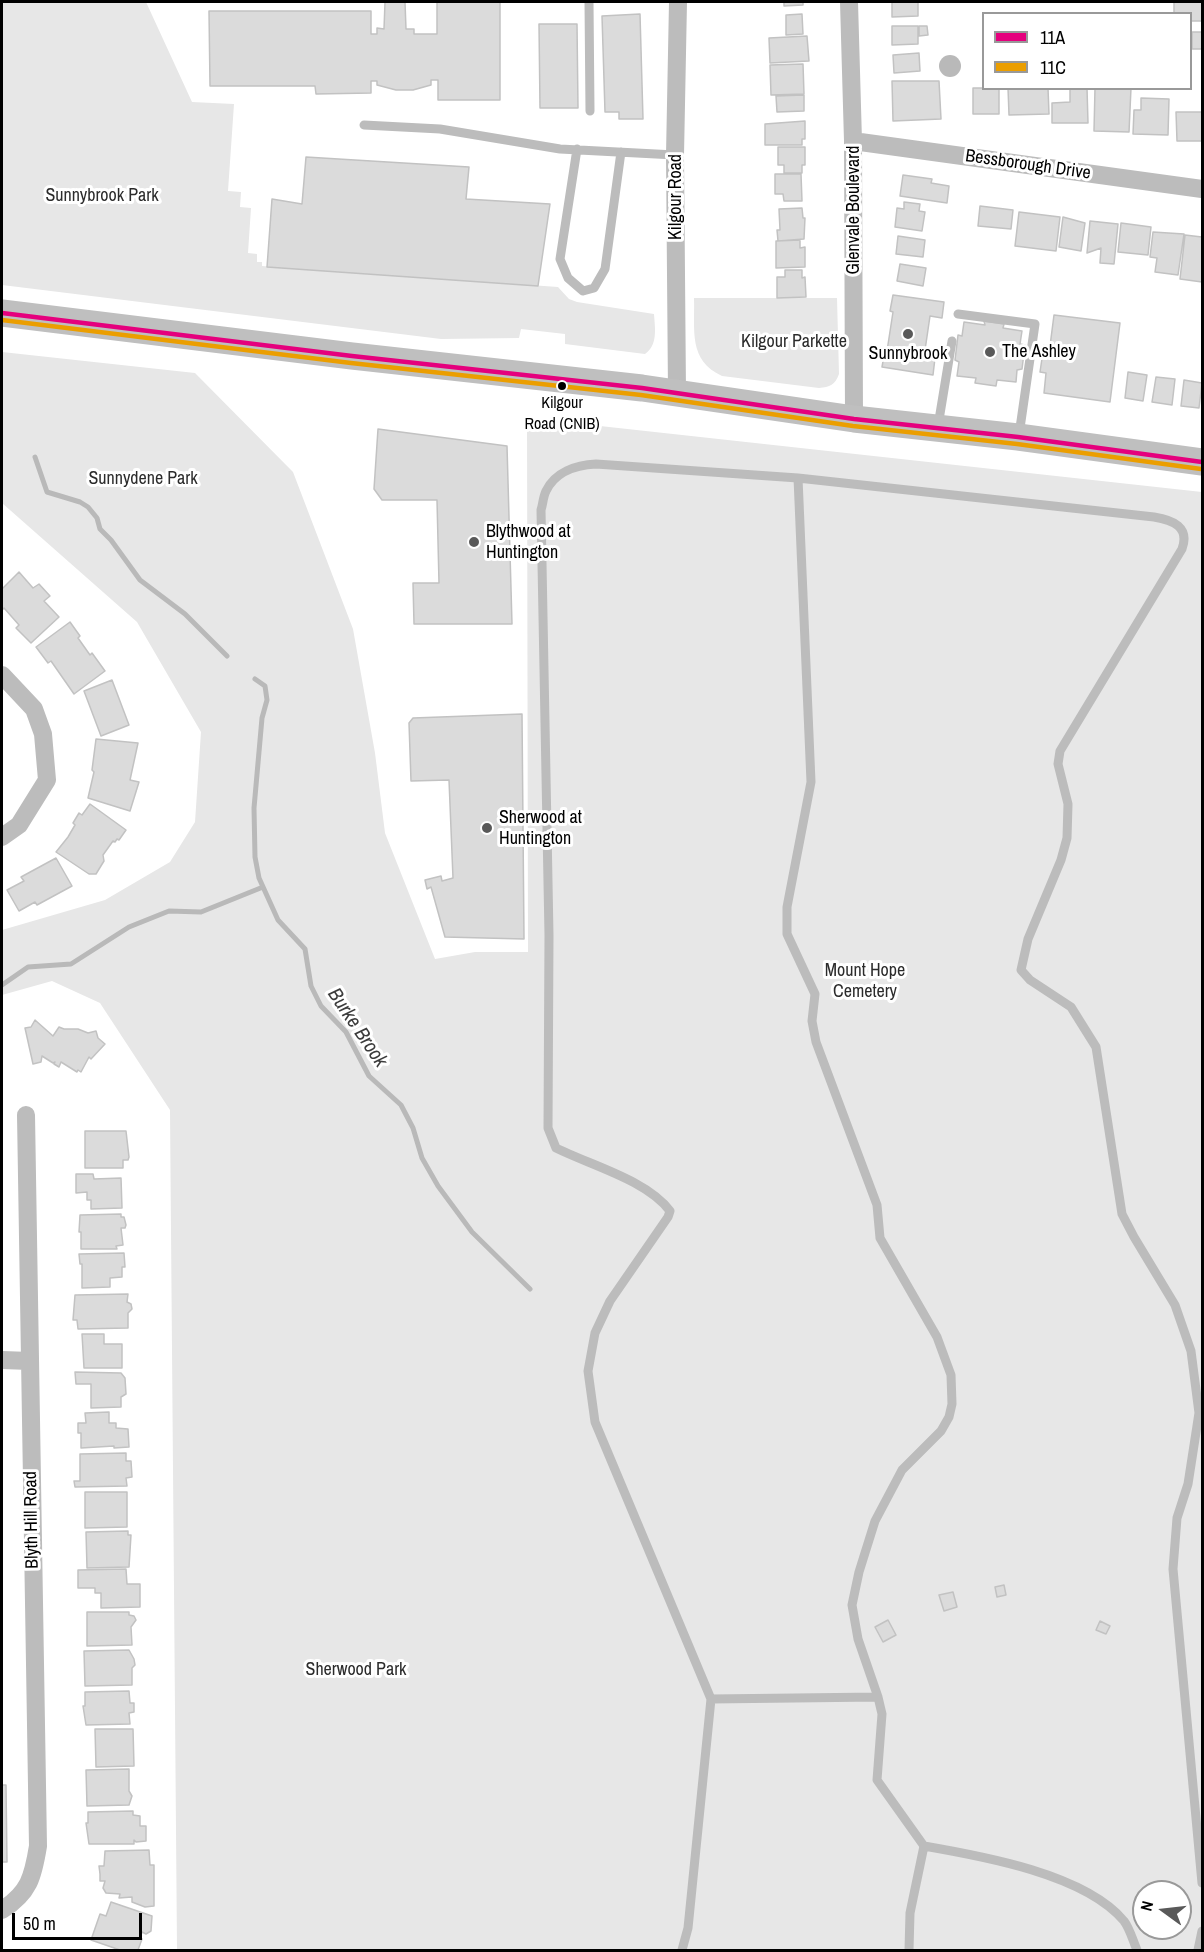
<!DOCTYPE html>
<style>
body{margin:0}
#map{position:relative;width:1204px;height:1952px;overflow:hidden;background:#fff;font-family:"Archivo Narrow",sans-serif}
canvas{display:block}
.frame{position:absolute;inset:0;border:3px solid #000;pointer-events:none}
.legend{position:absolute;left:982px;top:12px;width:210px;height:78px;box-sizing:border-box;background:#fff;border:2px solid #999;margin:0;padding:8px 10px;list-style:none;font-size:18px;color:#000}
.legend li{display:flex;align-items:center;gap:12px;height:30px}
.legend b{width:30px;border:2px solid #999}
.north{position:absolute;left:1132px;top:1880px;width:60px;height:60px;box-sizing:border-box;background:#fff;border:2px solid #999;border-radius:50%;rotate:285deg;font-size:16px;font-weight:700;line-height:24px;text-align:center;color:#000}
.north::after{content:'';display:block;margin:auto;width:21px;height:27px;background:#595959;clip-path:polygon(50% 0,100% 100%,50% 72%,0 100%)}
.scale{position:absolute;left:12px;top:1913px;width:130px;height:27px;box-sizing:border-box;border:3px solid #000;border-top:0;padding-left:8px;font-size:18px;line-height:21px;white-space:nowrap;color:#000;-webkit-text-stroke:4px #fff;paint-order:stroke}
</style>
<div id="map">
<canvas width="1204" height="1952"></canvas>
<div class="frame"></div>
<ul class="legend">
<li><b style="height:8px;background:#e5007d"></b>11A</li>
<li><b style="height:8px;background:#eb9e00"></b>11C</li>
</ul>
<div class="north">N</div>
<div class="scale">50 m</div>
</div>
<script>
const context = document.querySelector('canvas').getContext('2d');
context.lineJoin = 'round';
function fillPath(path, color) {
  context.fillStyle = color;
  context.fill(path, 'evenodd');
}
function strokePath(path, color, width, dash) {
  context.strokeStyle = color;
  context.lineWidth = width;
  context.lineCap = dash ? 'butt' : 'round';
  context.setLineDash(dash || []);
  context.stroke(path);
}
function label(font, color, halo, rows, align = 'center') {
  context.font = font + ' "Archivo Narrow",sans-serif';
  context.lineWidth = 6;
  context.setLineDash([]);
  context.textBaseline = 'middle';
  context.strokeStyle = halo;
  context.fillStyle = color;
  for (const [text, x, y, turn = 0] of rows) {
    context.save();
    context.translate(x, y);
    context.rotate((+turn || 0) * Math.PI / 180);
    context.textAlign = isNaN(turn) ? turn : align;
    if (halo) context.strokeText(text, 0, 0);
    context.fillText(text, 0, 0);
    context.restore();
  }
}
fillPath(new Path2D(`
 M2,2H146L192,102L234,104L228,191L241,192L240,207L251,208L248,253L257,254V262H262V266L558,287L569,299L577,302L654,314C655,329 658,345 645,354L565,344V334L521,329L519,338L441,339L2,285Z
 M694,298H837L839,374C835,385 830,387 819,388L722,376C688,360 695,331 694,298Z
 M2,352L195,373L293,472L353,629L375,753L385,833L435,959L475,952H528L527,418L1202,492V1950H177L170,1110L100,1003L52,981L2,995V930L105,900L170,862L195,822L201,732L137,622L2,503ZM1144,1892H1180V1928H1144Z`), '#e7e7e7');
fillPath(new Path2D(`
 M939 66a11 11 0 1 1 22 0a11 11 0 1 1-22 0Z`), '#b9b9b9');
strokePath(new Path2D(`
 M35,457L47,492L80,502L88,507L97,518L100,529L111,540L140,580L185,614L227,656
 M255,679L265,686L267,700L262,718L254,808L255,857L259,878L278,920L305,949L311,986L321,1006L346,1032L369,1076L401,1105L413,1128L422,1158L438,1186L472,1232L530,1289
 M2,985L28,967L71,964L129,927L169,911L201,912L263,887`), '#b9b9b9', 5);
const building = new Path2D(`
 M385,2H405L406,29H414V34H437V2H500V100H438V80H431V85L413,90H396L377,85V81H371V93L316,94L315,86H210L209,11H371V34H377V28L384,29Z
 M784,2H803V5L784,6Z
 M892,2H918V16L892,17Z
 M1174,2H1202V21H1190V14H1174Z
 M640,14L643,119H619V112H605L602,16Z
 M802,14L803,34L786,35V15Z
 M539,24H577L578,108H540Z
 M892,26H918V44L892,45Z
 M919,26H927L928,35L919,36Z
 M1192,32H1202V49H1192Z
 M807,36L809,61L770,63L769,38Z
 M919,53L920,71L894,73L893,55Z
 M803,64L804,94L771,95L770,65Z
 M892,81H939L941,119L893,121Z
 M973,88H999V114H973Z
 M1008,88H1048L1049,114L1009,115Z
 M1070,88H1087L1088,123H1052V103L1070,102Z
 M1095,88H1131L1129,132L1094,131Z
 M804,95V111L777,112L776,96Z
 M1141,98L1169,99L1168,135L1133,134L1134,110H1141Z
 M1176,112H1202V141H1177Z
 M805,121V139H802V145H765V124Z
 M778,147H805V165H802V173H784V165H778Z
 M306,157L469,167L466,199L550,204L538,286L267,267L272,199L302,204Z
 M775,174H801L802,201H784L783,194H775Z
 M903,175L932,179L931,183L949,186L947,203L900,196Z
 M904,202L920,204L919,211L925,212L922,231L895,227L897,208L904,209Z
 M980,206L1013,210L1011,229L978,226Z
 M802,208L803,218H805L804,239L778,241L777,230H780L779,209Z
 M1019,212L1060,217L1056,251L1015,246Z
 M1063,217L1085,223L1081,251L1059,247Z
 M1090,221L1118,224L1114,264L1100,263L1101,248L1087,253Z
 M1121,223L1151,227L1148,255L1118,252Z
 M1153,232L1184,234L1178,275L1155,272L1157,258L1150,257Z
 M1185,235L1202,237V282L1180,279Z
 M898,236L925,240L923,257L896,254Z
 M800,240V248L805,247V267L776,268V241Z
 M900,264L926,268L923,286L897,281Z
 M785,270H802V278L805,277L806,297L777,298V277H785Z
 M893,295L944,302L942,318L930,316L924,357L935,358L933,375L882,367L885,350L887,351L893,312L890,311Z
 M1054,315L1120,323L1110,402L1044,393L1046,373L1040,372L1044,345L1050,346Z
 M984,321L1004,324L1003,328L1022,331L1020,344L1025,345L1022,369L1017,370L1016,382L997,380L996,386L975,383L976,378L957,376L959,362L955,360L958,335L962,336L964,322L985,325Z
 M1128,372L1147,375L1143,401L1125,398Z
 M1156,377L1175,379L1172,405L1152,402Z
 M1184,380L1202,383L1199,408L1181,406Z
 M378,429L507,446L512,624H414L413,583H439L437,500H382L374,489Z
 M19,572L33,588L39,584L50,596L44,601L59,617L31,643L16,628L19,625L4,608L2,610V589Z
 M70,622L80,636L78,638L90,655L92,653L105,671L74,694L51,661L48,663L36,647Z
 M112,680L129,725L101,736L84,691Z
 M522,714L524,939L445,937L431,887L427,889L425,880L441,876L442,881L453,878L449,780L411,781L409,723L413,718Z
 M96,739L138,743L130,780L139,782L130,811L88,798L94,772L92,770Z
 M90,804L126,830L119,840L117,839L115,842L113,841L103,855L104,861L96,874H89L56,852L68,837L75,825L73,823L79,813L82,815Z
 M56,858L72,886L37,905L35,902L19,911L7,890L24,881L21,877Z
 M35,1020L53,1036L59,1027L64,1029H78L88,1033L96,1031L98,1038L105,1044L91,1059L89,1057L81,1072L78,1070L77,1072L61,1062L59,1067L54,1064L55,1062L53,1063L42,1056L41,1062L33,1064L25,1028L31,1027Z
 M85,1131H126L129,1157L128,1160H123V1168H85Z
 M76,1174H93L94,1179L121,1178L122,1208L91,1209V1200H87V1192L76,1193Z
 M121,1214V1217H124L126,1225L125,1228H121L123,1245L116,1246L117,1249H81V1232H79L80,1215Z
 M124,1253L125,1267H122V1277L110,1278V1287L82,1288V1264H80L79,1254Z
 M128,1294L127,1302L131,1304L132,1309L128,1313V1328L78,1329L77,1320H73L75,1295Z
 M82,1334H104V1344H122V1368H84Z
 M75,1372L121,1373L125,1378L126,1394L121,1397V1407L91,1408V1384H76Z
 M109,1412V1423H116V1428L128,1429L129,1447L114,1448V1446L81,1448V1433H78V1423H86L85,1413Z
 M126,1453V1461H131L132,1477L126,1478L127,1486L75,1487L74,1481H80V1454Z
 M85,1492H127V1527L85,1528Z
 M128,1531V1535H131L129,1567L87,1568L86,1532Z
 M126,1569L127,1584H140V1607L101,1608V1593H95V1588H78V1570Z
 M1004,1585L1006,1595L997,1597L995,1587Z
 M953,1592L957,1607L944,1611L939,1595Z
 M87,1612H129V1615L134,1616L136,1620L131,1627L132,1645L87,1646Z
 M888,1620L896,1635L883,1642L875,1627Z
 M1100,1621L1110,1626L1106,1634L1096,1630Z
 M129,1650L134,1659L135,1665L132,1668V1685L85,1686L84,1651Z
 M129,1691L130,1703H134V1712L129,1713L130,1724L86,1725L83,1706H85V1692Z
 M95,1729H133L134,1766L96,1767Z
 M129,1769V1791L132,1796L129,1805L87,1806L86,1770Z
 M2,1785H6L7,1862H2Z
 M133,1811V1815L140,1816V1826H146V1841L136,1842L134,1840V1844H89L86,1823H88V1812Z
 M149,1850L150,1865H154V1906L145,1907L132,1902V1897L119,1898L120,1894L106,1893L103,1888L105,1881H100V1874L99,1866H104L105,1851Z
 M111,1902L152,1916L151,1931L146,1934L142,1932L140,1938L142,1939L138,1950H120L91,1940L100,1914L106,1916Z`);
fillPath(building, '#dbdbdb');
strokePath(building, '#c2c2c2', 1.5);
strokePath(new Path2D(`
 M589,2L590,111
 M364,125L440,129L560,149L675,155
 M577,149L560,259L568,278L583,291L594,288L605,269L621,152
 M958,314L1035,324L1019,435
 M938,426L952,341
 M798,478L811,782L787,907V934L815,994L812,1021L816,1042L877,1205L880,1238L937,1337L951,1375L952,1404L949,1417L941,1431L902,1470L875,1521L859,1572L852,1605L858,1639L878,1697L882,1714L877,1780L924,1846C982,1856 1085,1874 1124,1921C1130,1929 1133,1941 1137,1950
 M711,1699L878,1697
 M682,1950L688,1928L711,1699L595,1422L588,1371L595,1333L610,1301L668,1217L670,1211C647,1180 590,1165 556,1148L548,1128L549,935L541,510C543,504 543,497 546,491C555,472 576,465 596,464L798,478L1154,517C1173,520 1190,527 1182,549L1060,751L1058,764L1068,804L1067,838L1061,860L1028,939L1021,970L1030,980L1071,1007L1096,1047L1122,1214L1134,1237L1175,1305L1191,1351L1199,1413L1188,1484L1177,1518L1173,1569L1202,1883
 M909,1950L910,1913L924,1846
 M1198,1950L1202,1931`), '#bcbcbc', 9);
strokePath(new Path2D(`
 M849,2L853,141L854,419
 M853,141L1202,189
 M677,393L675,155L678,2
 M2,675L34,709L43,734L47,780L19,825L2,837
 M2,1360L30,1361
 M2,1910C29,1893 33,1877 38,1846L26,1115`), '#bcbcbc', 18);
strokePath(new Path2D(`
 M2,313L352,356L642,388L854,419L1018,437L1202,462`), '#bfbfbf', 27);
strokePath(new Path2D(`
 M2,313L352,356L642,388L854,419L1018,437L1202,462`), '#e5007d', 4.5);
strokePath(new Path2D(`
 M2,320L351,363L641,395L853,426L1017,444L1201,469`), '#eb9e00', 4.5);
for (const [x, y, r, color] of [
 [908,334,6,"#595959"],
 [990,352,6,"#595959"],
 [562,386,5,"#000"],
 [474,542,6,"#595959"],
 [487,828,6,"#595959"]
]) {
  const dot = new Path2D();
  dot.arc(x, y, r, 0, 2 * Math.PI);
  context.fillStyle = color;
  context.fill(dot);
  strokePath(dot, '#fff', 2);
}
label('16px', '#000', '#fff', [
 ["Kilgour",562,404],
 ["Road (CNIB)",562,425]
]);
label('18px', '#000', '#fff', [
 ["Bessborough Drive",1028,165,8],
 ["Kilgour Road",676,197,-90],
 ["Glenvale Boulevard",854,210,-90],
 ["Blyth Hill Road",32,1520,-91]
]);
label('18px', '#2b2b2b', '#fff', [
 ["Sunnybrook Park",102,196],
 ["Kilgour Parkette",794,342],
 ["Sunnydene Park",143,479],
 ["Mount Hope",865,971],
 ["Cemetery",865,992],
 ["Sherwood Park",356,1670]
]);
label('18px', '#000', '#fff', [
 ["The Ashley",1002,352],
 ["Sunnybrook",908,354,"center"],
 ["Blythwood at",486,532],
 ["Huntington",486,553],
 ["Sherwood at",499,818],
 ["Huntington",499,839]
], 'left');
label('italic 20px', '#3c3c3c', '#fff', [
 ["Burke Brook",357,1028,56]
]);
</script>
